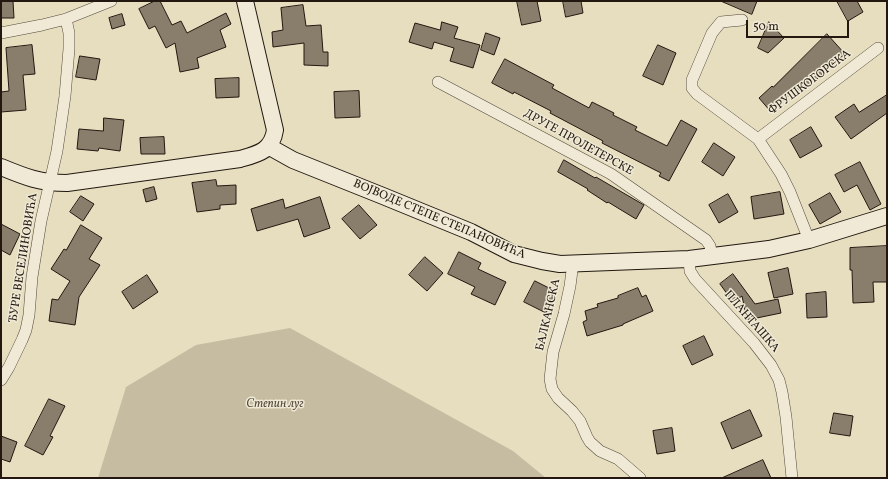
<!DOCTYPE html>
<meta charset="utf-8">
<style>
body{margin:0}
#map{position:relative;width:888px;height:479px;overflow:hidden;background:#e7ddbf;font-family:Vollkorn,serif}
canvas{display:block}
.frame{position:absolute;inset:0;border:2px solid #221810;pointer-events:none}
.scale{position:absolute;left:746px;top:20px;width:103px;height:18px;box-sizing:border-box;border:2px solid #221810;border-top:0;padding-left:5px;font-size:12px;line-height:14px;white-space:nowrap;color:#221810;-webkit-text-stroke:3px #efe9d5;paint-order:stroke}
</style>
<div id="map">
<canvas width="888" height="479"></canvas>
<div class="frame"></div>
<div class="scale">50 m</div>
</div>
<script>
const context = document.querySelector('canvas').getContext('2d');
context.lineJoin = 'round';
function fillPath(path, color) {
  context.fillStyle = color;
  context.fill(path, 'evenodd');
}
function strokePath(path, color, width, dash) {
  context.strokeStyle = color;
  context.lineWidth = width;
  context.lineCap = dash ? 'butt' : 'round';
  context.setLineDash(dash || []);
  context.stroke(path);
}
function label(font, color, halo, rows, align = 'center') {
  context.font = font + ' Vollkorn,serif';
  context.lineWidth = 3;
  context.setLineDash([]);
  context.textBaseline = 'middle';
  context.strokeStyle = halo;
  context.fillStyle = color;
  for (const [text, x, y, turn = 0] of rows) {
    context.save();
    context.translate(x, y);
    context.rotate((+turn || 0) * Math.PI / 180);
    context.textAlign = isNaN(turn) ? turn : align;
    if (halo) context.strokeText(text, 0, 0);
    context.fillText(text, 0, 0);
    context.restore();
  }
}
fillPath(new Path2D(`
 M290,328L513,451L546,478H98L126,387L196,345Z`), '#c6bca1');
const building = new Path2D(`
 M1,1H13L14,18H1Z
 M155,1H160L172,25L181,21L187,33L226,13L231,24L220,30L226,47L197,58L199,68L180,72L175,43L166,48L155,26L149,29L139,9Z
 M517,1H537L541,21L522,25Z
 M563,1H581L583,13L566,17Z
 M721,1H757L752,14Z
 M837,1H857L863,12L848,21Z
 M303,5L306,26L321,25L323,52H328V66L304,65V43L273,47L272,32L283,30L281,8Z
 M122,14L125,25L112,29L109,18Z
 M442,22L458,27L454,38L480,45L473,68L450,61L454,48L434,42L432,49L409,42L415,23L440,30Z
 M769,22L784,38L768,53L758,48Z
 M486,33L500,38L494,55L481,50Z
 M827,34L845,54L834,63L802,93L797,88L771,112L759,98L772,86L773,87Z
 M32,45L35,74L23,75L26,110L1,112V92L9,91L6,48Z
 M658,45L676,53L663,85L643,76Z
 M80,56L100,59L96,80L76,77Z
 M505,59L554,85L552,88L589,108L592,102L614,113L613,115L637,127L635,130L667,146L681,120L697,129L669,181L659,176L661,173L602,143L603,141L550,113L551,111L514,92L513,94L492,83Z
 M239,78V97L216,98L215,79Z
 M359,91L360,117L335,118L334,92Z
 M887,95V113L851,139L835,117L854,104L859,112Z
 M104,118L124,120L120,151L99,148L98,151L77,149L79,129L103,131Z
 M811,127L822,146L800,158L790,140Z
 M164,137L165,154H141L140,138Z
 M714,143L735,157L723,176L702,162Z
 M564,160L595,178L596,177L644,205L636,219L608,202L607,203L587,190L588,189L558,172Z
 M860,162L881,204L870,210L857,185L844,192L835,175Z
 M216,180L217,186L236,185V204L220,205V209L197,212L192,183Z
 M154,187L157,199L146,202L143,190Z
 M780,192L784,214L754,219L751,197Z
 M830,193L841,212L820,224L809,205Z
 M728,194L738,212L719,223L709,205Z
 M81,196L94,204L83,221L70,212Z
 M320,197L330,228L304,237L298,219L257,231L251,209L283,199L285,208Z
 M359,205L377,225L360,239L342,219Z
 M1,224L20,234L10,255L1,250Z
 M81,225L102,238L89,259L100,265L79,297L75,325L49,321L52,299L58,300L70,281L51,269L64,249L66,250Z
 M887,246V282H873L874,302L853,303L852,270H850V248Z
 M459,252L481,263L478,269L506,282L495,305L471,294L475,287L448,274Z
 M425,257L443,273L427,291L409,275Z
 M788,268L793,294L774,298L768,273Z
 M733,274L755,304L778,299L781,313L747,320L742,296L733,302L720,284Z
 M147,275L158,292L133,309L122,292Z
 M535,281L557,292L546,313L524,302Z
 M638,288L642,297L646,295L653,311L623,324V325L587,336L583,322L587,320L585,311L598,307L597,304L618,298V296Z
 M826,292L827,317L807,318L806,294Z
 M704,336L713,355L692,365L683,346Z
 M49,399L65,406L50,436L53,437L43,455L25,446Z
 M750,410L762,436L732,449L721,423Z
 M834,413L853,416L850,436L830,433Z
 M672,428L675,451L657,454L653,431Z
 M1,436L17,442L10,462L1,459Z
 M763,460L771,478H722Z`);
fillPath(building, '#887e6b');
strokePath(building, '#221810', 1);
const street = new Path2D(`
 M742,20L721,22L712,33L692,80V88L697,94L758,139L781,174L790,192L809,240
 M1,33L42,25L66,19L111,1
 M438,82L611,174L706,240L710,246L712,256
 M758,139L878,48
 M689,259L690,271L695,279L754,343L771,365L779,380L782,392L786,417L792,478
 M573,263L570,286L564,314L553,352L550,379L552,389L558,398L572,411L580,421L587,437L590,442L600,451L618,459L640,478
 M1,380L9,367L22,340L26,330L29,315L32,277L41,221L57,151L65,96L69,49V33L66,19`);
const secondary = new Path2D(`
 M268,146L293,160L383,196L471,232L514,254L542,261L560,264L689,259L769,249L809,240L887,216
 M1,167C25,177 40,183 67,183L240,159C258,154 272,151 275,130L245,1`);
strokePath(street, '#53493c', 12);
strokePath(secondary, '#221810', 18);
strokePath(street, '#efe9d5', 11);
strokePath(secondary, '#efe9d5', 16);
label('12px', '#221810', '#efe9d5', [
 ["ФРУШКОГОРСКА",810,83,-37],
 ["ДРУГЕ ПРОЛЕТЕРСКЕ",578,143,29],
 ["ВОЈВОДЕ СТЕПЕ СТЕПАНОВИЋА",439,220,23],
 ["ЂУРЕ ВЕСЕЛИНОВИЋА",24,258,-81],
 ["БАЛКАНСКА",549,315,-77],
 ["ПЛАНТАШКА",751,322,49]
]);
label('italic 12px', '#53493c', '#efe9d5', [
 ["Степин луг",275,405]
]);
</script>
